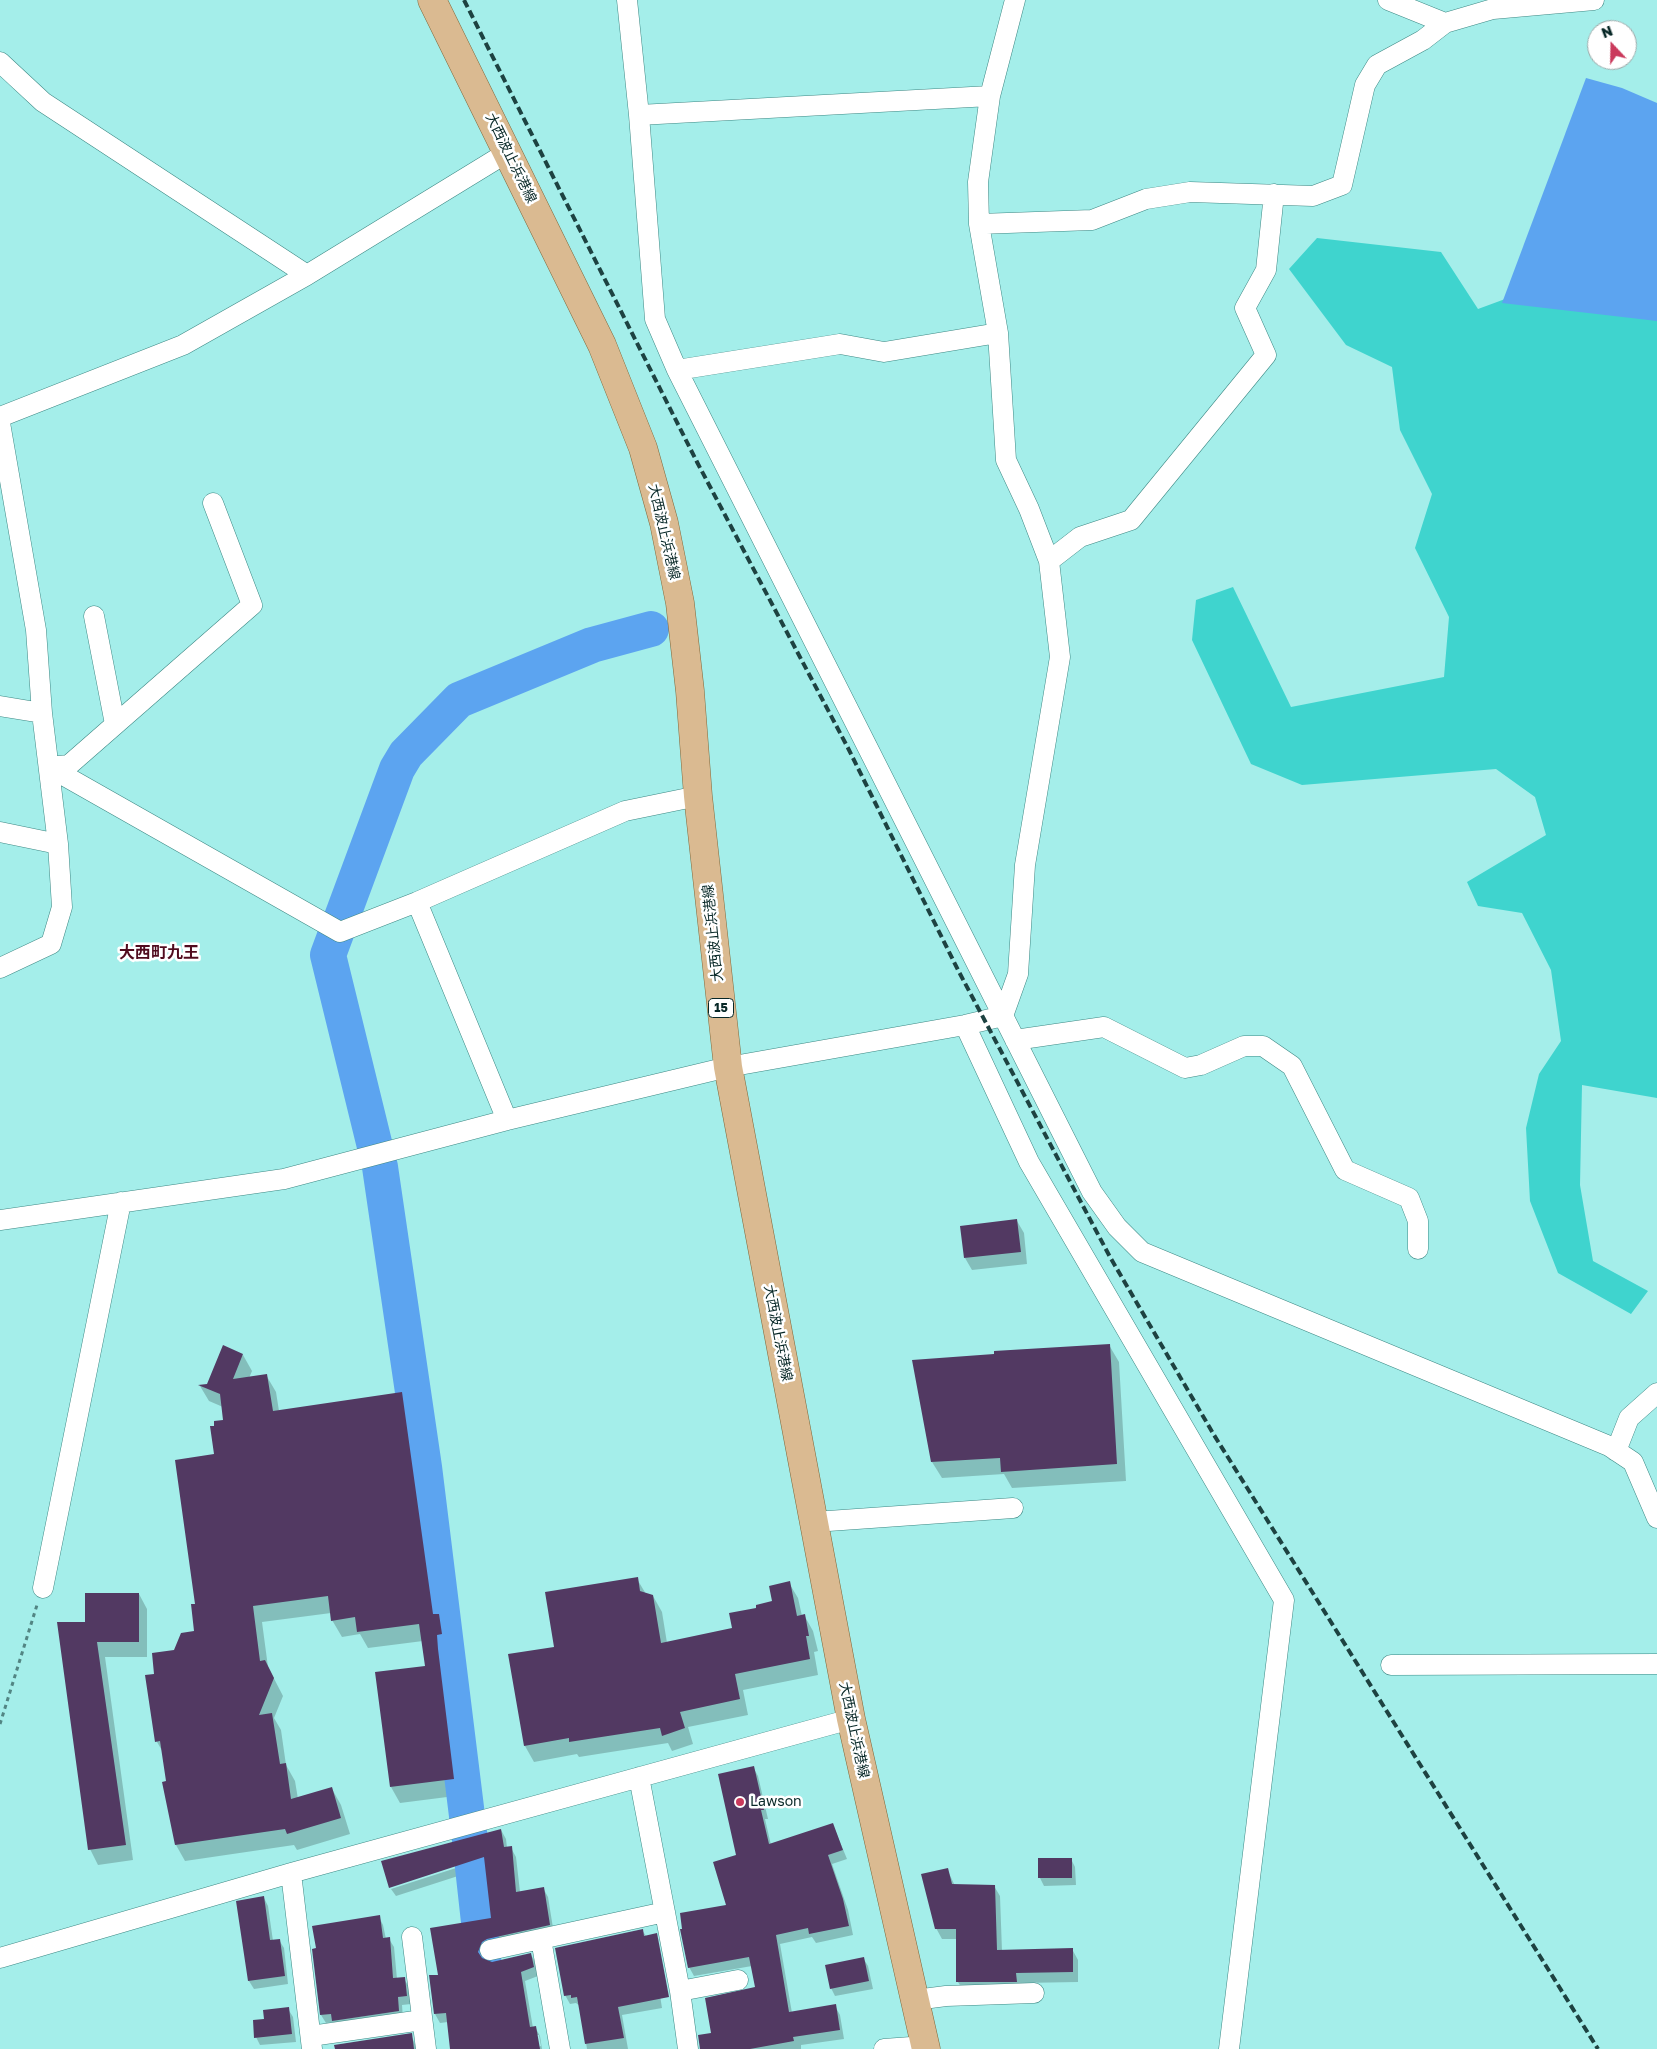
<!DOCTYPE html>
<meta charset="utf-8">
<style>
body{margin:0}
#map{position:relative;width:1657px;height:2049px;overflow:hidden;background:#a4eeea;font-family:"Golos Text",sans-serif}
canvas{display:block}
.north{position:absolute;left:1587px;top:20px;width:50px;height:50px;box-sizing:border-box;background:#fff;border:1px solid #9ca9a9;border-radius:50%;rotate:339deg;font-size:14px;font-weight:700;line-height:20px;text-align:center;color:#082827}
.north::after{content:'';display:block;margin:auto;width:18px;height:22px;background:#ca3a5c;clip-path:polygon(50% 0,100% 100%,50% 72%,0 100%)}
</style>
<div id="map">
<canvas width="1657" height="2049"></canvas>
<div class="north">N</div>
</div>
<script>
const context = document.querySelector('canvas').getContext('2d');
context.lineJoin = 'round';
function fillPath(path, color) {
  context.fillStyle = color;
  context.fill(path, 'evenodd');
}
function strokePath(path, color, width, dash) {
  context.strokeStyle = color;
  context.lineWidth = width;
  context.lineCap = dash ? 'butt' : 'round';
  context.setLineDash(dash || []);
  context.stroke(path);
}
function label(font, color, halo, rows, align = 'center') {
  context.font = font + ' "Golos Text","Noto Sans JP",sans-serif';
  context.lineWidth = 5;
  context.setLineDash([]);
  context.textBaseline = 'middle';
  context.strokeStyle = halo;
  context.fillStyle = color;
  for (const [text, x, y, turn = 0] of rows) {
    context.save();
    context.translate(x, y);
    context.rotate((+turn || 0) * Math.PI / 180);
    context.textAlign = isNaN(turn) ? turn : align;
    if (halo) context.strokeText(text, 0, 0);
    context.fillText(text, 0, 0);
    context.restore();
  }
}
fillPath(new Path2D(`
 M1317,238L1441,252L1478,309L1657,243V1098L1582,1085L1580,1185L1593,1261L1648,1291L1631,1314L1558,1273L1530,1201L1526,1128L1539,1074L1561,1041L1551,970L1522,913L1478,906L1467,882L1546,835L1535,797L1496,769L1302,785L1251,764L1192,640L1196,600L1233,587L1291,707L1444,677L1449,617L1415,548L1432,494L1400,430L1392,367L1346,345L1289,269Z`), '#3fd4ce');
fillPath(new Path2D(`
 M1586,78L1622,88L1657,103V321L1502,303Z`), '#5ca4f0');
fillPath(new Path2D(`
 M1017,1221L1024,1233L1027,1264L972,1270L965,1258Z
 M1109,1345L1119,1362L1126,1481L1012,1488L1004,1474L942,1478L932,1462Z
 M243,1355L252,1371L249,1378L266,1375L276,1392L279,1411L402,1394L411,1410L439,1617L448,1631L450,1651L445,1652L447,1666L463,1795L400,1803L391,1787L426,1667L423,1641L368,1648L360,1634L342,1637L332,1620L331,1613L262,1622L268,1667L283,1696L274,1718L281,1730L286,1765L295,1781L298,1799L332,1789L341,1805L350,1834L297,1850L294,1845L185,1861L176,1845L164,1754L157,1742L147,1676L156,1675L175,1651L196,1632V1605L215,1455L225,1421L223,1407L209,1401L200,1386L208,1385Z
 M637,1579L646,1594L653,1596L662,1612L667,1643L734,1629L758,1609L774,1602L789,1583L798,1598L802,1616L804,1615L813,1631L818,1651L814,1652L818,1675L743,1690L748,1715L688,1727L693,1744L672,1751L668,1743L579,1757L577,1754L534,1762L525,1746L509,1655L555,1648Z
 M139,1594L147,1609V1657H105L133,1860L98,1865L90,1849L86,1623Z
 M753,1767L758,1776L768,1819H765L771,1845L833,1825L847,1859L832,1864L848,1910L853,1935L816,1943L812,1937L780,1944L792,2013L835,2006L840,2015L844,2039L801,2045V2049H701L756,1988L752,1966L694,1976L689,1967L728,1906Z
 M501,1830L506,1839L507,1848H511L516,1857L520,1892L543,1888L548,1897L554,1934L483,1956L487,1963L531,1955L536,1963L538,1976L525,1981L533,2028L535,2027L540,2036L542,2049H454L448,2022L440,2023L435,2014L430,1977L439,1976L492,1919L486,1867L396,1896L391,1889L490,1857ZM536,2035H539L541,2046L538,2047Z
 M1071,1859L1075,1867L1076,1885L1044,1886L1040,1878Z
 M947,1869L955,1886H994L1000,1896L1002,1951L1072,1949L1078,1960V1982L1022,1983V1992H964L958,1982L957,1939H942L936,1928Z
 M264,1898L268,1906L273,1941L279,1940L284,1948L288,1984L254,1989L249,1981L238,1902Z
 M379,1917L383,1925L386,1939H389L394,1947L397,1979H404L409,1987L411,2004L402,2005L403,2019L337,2029L334,2022L326,2023L321,2015L313,1950Z
 M642,1930L652,1945L662,2008L622,2015L628,2049H587L580,2006L576,2003L570,2004L565,1995Z
 M863,1958L868,1966L873,1989L835,1996L831,1988Z
 M288,2009L293,2017L296,2042L260,2045L256,2037L265,2020Z
 M411,2035L417,2049H336Z`), '#0003');
strokePath(new Path2D(`
 M493,2049L470,1840L424,1467L380,1167L328,955L397,769L406,754L459,700L592,645L651,629`), '#5ca4f0', 36);
fillPath(new Path2D(`
 M1017,1219L1021,1252L964,1258L960,1226Z
 M1110,1344L1117,1464L1001,1472L1000,1458L931,1462L912,1360L994,1354V1351Z
 M223,1345L243,1354L233,1379L267,1374L273,1411L402,1392L433,1614H439L442,1634L437,1635L438,1649L454,1779L390,1787L375,1672L425,1666L419,1624L357,1632L355,1617L331,1621L328,1596L253,1606L260,1661L265,1660L274,1678L259,1715L272,1713L280,1764L286,1763L291,1799L332,1787L341,1818L287,1834L285,1829L175,1845L162,1782L166,1781L160,1741L155,1742L145,1675L154,1674L152,1653L174,1650L181,1633L194,1631L191,1604H195L175,1460L214,1454L210,1426H214V1421L223,1420L220,1394L198,1385L207,1384Z
 M638,1577L640,1591L653,1595L661,1643L732,1628L729,1613L756,1608V1605L772,1601L769,1586L790,1581L797,1616L805,1614L809,1636H806L810,1659L735,1674L740,1699L680,1712L685,1728L662,1736L660,1728L569,1742V1738L524,1746L508,1654L554,1647L545,1592Z
 M85,1593H139V1642H97L126,1845L88,1850L57,1622H85Z
 M754,1766L764,1810H761L769,1844L833,1823L843,1850L828,1855L843,1899L849,1926L809,1934L808,1928L776,1935L789,2012L836,2004L840,2030L793,2037L794,2041L750,2049H700L698,2035L711,2033L705,1998L755,1987L749,1957L688,1968L680,1929H682L680,1913L726,1905L713,1862L736,1855L718,1774Z
 M501,1829L504,1847L512,1846L516,1892L544,1887L550,1925L487,1939L482,1942L478,1952L482,1958L492,1962L531,1953L534,1967L521,1972L530,2027L536,2026L540,2049H450L446,2013L434,2014L429,1975H438L430,1928L491,1918L484,1857L389,1888L381,1861Z
 M1038,1858H1072V1878H1038Z
 M948,1868L952,1884L995,1885L997,1950L1073,1948V1972L1016,1973L1017,1982H956V1929H935L921,1874Z
 M264,1896L270,1940L280,1939L285,1976L248,1981L236,1901Z
 M380,1915L383,1938L390,1937L393,1978L405,1977L407,1996L398,1997L399,2011L332,2021L331,2014L320,2015L312,1949L316,1948L312,1926Z
 M643,1929L644,1936L657,1933L669,1997L618,2007L624,2038L585,2044L577,1997L571,1998V1995L564,1996L555,1948Z
 M864,1957L869,1981L830,1989L825,1965Z
 M289,2007L292,2034L254,2038L253,2020L264,2019L263,2010Z
 M412,2033L414,2049H335L334,2045Z`), '#523962');
const minor = new Path2D(`
 M627,0L639,115L655,319L677,370L1092,1192L1117,1227L1142,1252L1609,1446L1633,1462L1657,1518
 M1388,0L1445,23
 M0,62L43,102L307,275
 M639,115L990,96
 M979,224L1092,220L1146,199L1190,192L1313,196L1342,185L1365,85L1377,65L1423,40L1445,23L1493,9L1594,0
 M677,370L840,344L884,352L998,333
 M0,417L183,345L307,275L508,152
 M0,423L36,630L42,713L58,844
 M1049,561L1080,537L1131,520L1266,355L1245,308L1266,270L1274,194
 M94,616L115,724
 M0,706L42,713
 M49,767L340,932L417,902L625,811L698,796
 M49,767L69,765L252,605L213,503
 M0,832L58,844L62,907L51,944L0,968
 M417,902L507,1120
 M1003,1016L1018,974L1025,865L1060,657L1049,561L1029,509L1006,460L998,333L979,224L978,182L990,96L1015,0
 M965,1025L1029,1162L1284,1600L1229,2049
 M1015,1040L1104,1027L1185,1068L1201,1065L1244,1046H1263L1292,1066L1345,1170L1409,1198L1418,1221V1249
 M0,1220L284,1179L507,1120L728,1067L965,1025L1003,1016
 M1616,1451L1629,1418L1657,1393
 M814,1522L1013,1508
 M43,1588L121,1202
 M1391,1665L1657,1664
 M639,1777L680,1991L688,2049
 M291,1873L312,2049
 M412,1937L426,2049
 M541,1939L560,2049
 M490,1950L665,1912
 M0,1958L291,1873L851,1719
 M680,1991L738,1980
 M915,2000L946,1996L1034,1993
 M311,2036L422,2020
 M884,2049L925,2046`);
const primary = new Path2D(`
 M432,0L602,345L643,448L664,523L680,603L690,691L698,796L728,1067L851,1719L926,2049`);
strokePath(minor, '#3d8884', 21);
strokePath(primary, '#80693c', 29);
strokePath(new Path2D(`
 M0,1724L37,1605`), '#528583', 3, [4, 4]);
strokePath(minor, '#fff', 20);
strokePath(primary, '#daba91', 28);
strokePath(new Path2D(`
 M464,0L697,462L848,748L958,970L1110,1257L1214,1435L1598,2049`), '#1d4241', 4, [8, 4]);
for (const [x, y, r, color] of [
 [740,1802,5,"#ca3a5c"]
]) {
  const dot = new Path2D();
  dot.arc(x, y, r, 0, 2 * Math.PI);
  context.fillStyle = color;
  context.fill(dot);
  strokePath(dot, '#fff', 2);
}
for (const [x, y, w] of [
 [721,1008,25]
]) {
  const box = new Path2D();
  box.roundRect(x - w / 2, y - 9.5, w, 19, 4);
  context.fillStyle = '#fff';
  context.fill(box);
  strokePath(box, '#082827', 1);
}
label('bold 12px', '#082827', null, [
 ["15",721,1008]
]);
label('14px', '#082827', '#fff', [
 ["大西波止浜港線",511,158,64],
 ["大西波止浜港線",664,532,77],
 ["大西波止浜港線",713,933,-96],
 ["大西波止浜港線",778,1333,79],
 ["大西波止浜港線",854,1730,78]
]);
label('14px', '#082827', '#fff', [
 ["Lawson",750,1802]
], 'left');
label('bold 16px', '#500b1e', '#fff', [
 ["大西町九王",159,953]
]);
</script>
